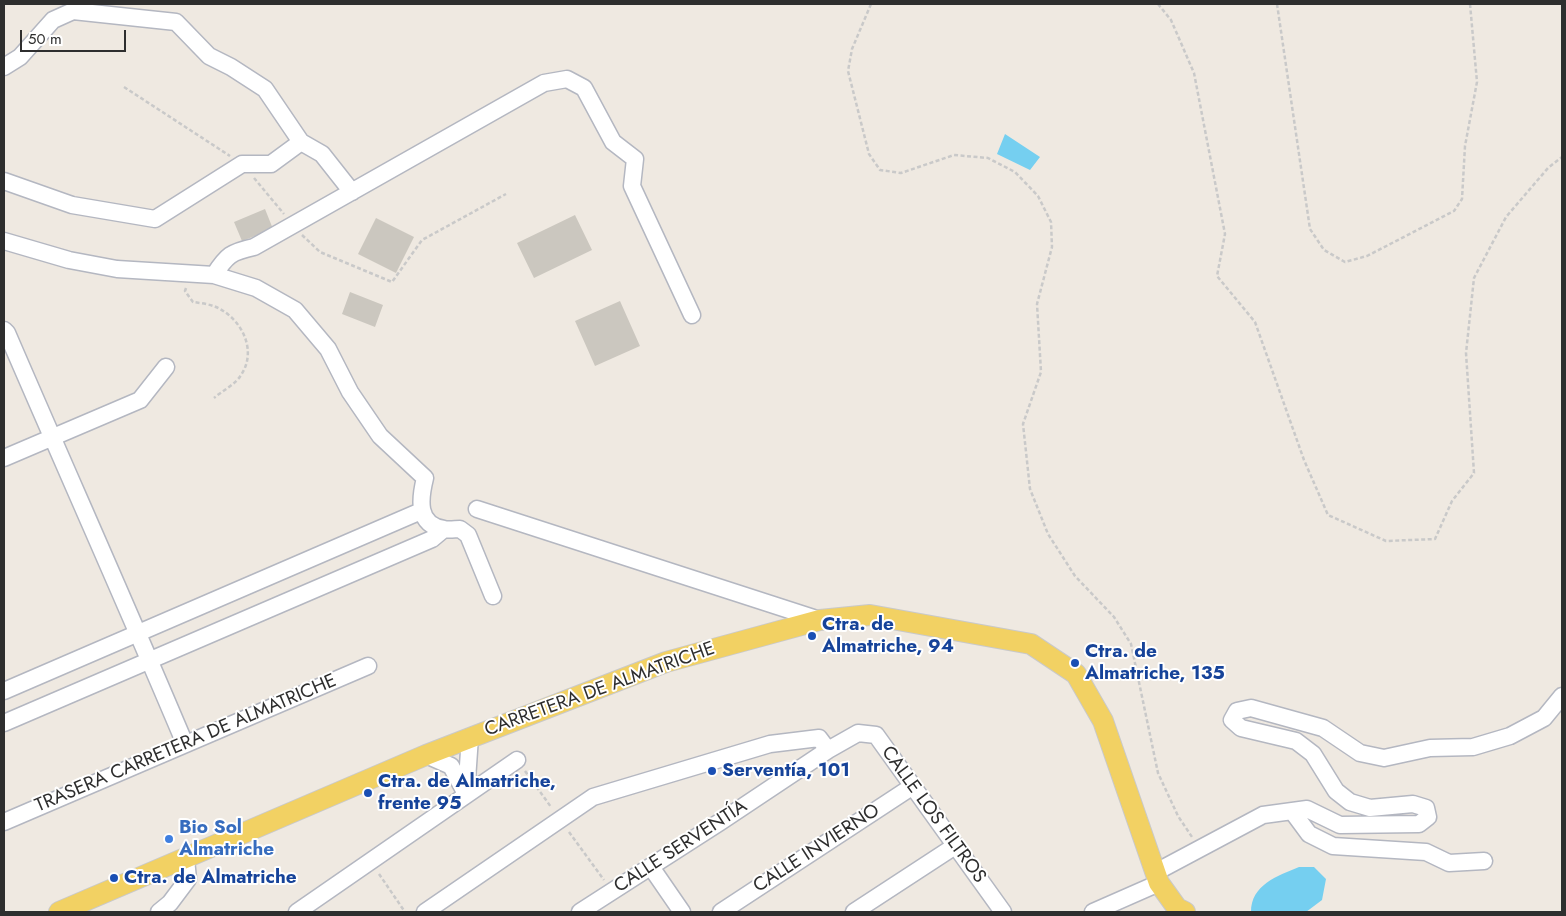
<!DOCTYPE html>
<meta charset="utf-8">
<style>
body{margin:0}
#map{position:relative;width:1566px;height:916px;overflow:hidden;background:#efe9e1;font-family:Jost,sans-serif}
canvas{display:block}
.frame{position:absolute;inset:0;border:5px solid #2e2e2e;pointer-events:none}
.scale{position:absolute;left:20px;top:30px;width:106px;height:22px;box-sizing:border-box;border:2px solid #2e2e2e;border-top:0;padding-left:6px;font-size:15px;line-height:18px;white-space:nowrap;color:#2e2e2e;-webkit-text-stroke:4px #fff;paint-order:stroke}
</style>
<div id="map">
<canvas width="1566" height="916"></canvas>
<div class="frame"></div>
<div class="scale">50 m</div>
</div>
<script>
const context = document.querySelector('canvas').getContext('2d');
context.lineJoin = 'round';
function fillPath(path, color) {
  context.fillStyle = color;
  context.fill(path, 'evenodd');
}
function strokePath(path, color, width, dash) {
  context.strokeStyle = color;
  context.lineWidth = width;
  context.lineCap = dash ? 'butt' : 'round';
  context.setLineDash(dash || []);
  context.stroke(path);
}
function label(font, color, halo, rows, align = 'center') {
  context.font = font + ' Jost,sans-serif';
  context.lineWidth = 4;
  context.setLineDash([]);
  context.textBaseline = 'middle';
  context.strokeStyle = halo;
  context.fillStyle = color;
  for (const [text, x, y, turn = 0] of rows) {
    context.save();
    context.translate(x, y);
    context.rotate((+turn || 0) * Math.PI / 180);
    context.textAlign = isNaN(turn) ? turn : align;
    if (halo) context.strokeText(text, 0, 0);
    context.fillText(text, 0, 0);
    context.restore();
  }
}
fillPath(new Path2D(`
 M1005,134L1040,157L1030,170L997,154Z
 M1299,867H1314L1326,879L1322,900L1306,912H1251C1251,885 1277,876 1299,867Z`), '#75cff0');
fillPath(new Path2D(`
 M265,209L273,229L242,241L234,222Z
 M575,215L592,250L534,278L517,243Z
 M376,218L414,237L396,273L358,254Z
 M350,292L383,305L375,327L342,314Z
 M620,301L640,346L595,366L575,321Z`), '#cbc7bf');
const minor = new Path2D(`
 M4,67L20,57L53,20L73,11L176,22L209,56L231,67L265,89L301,142L322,154L352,192
 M4,181L72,205L155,219L242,164H271L301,142
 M4,241L69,260L117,269L214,275L256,288L295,310L328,349L350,392L380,436L425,478C420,498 416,525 444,529C449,530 455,529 460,529L468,535L493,596
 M214,275C227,255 231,252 254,247L544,83L567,79L584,88L613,142L635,159L632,186L692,315
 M4,330L7,333C66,470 127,606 185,744
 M4,458L140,400L166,367
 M477,509L820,620
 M4,691L421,511
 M4,723L432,539L444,529
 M828,750L858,733L876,735L1003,912
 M426,755L451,766L466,794
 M466,794L470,737
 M1292,811L1309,834L1333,846L1426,852L1449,863L1484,861
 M4,822L368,666
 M651,867L682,912
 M1156,872L1263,815L1307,809L1340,825L1419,824L1428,817L1426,808L1413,804L1370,808L1350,802L1336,791L1313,754L1296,741L1241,728L1232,720L1237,711L1251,708L1323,728L1360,753L1384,758L1430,748L1473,747L1510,736L1544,718L1562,696
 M159,912L170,903L188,879L186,859
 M297,912L517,760
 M425,912L593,797L770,744L819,738L828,750L720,822L580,912
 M721,912L913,786
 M854,912L955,846
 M1093,912L1159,883`);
const major = new Path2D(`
 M59,912L426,755L666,662L820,620L870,615L1031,644L1076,674L1103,721L1159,883L1177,908L1185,912`);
strokePath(minor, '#b4b7c1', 19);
strokePath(major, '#c9c9c9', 22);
strokePath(new Path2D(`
 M871,4L852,49L848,71L869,154L880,170L901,173L954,155L988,158L1015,172L1038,196L1051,222L1052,247L1037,304L1041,372L1023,424L1030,489L1048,534L1075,576L1114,617L1131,644L1158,773L1178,816L1192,837
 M1158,4L1171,20L1194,73L1225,234L1217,276L1255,322L1304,460L1328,515L1386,541L1435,539L1452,501L1474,473L1466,353L1474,278L1506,217L1548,168L1562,157
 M1277,4L1310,229L1324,250L1345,262L1367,256L1454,211L1462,199L1465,146L1477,82L1470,4
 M124,87L230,156
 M254,178L284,214
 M302,235L320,252L392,282L422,240L506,194
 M186,288L185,291L193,302C200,303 209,304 216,307C241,318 258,350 241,375C236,384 222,391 214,398
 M525,771L551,807
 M569,832L604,880
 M379,874L405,912`), '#c9c9c9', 2.5, [4, 2.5]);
strokePath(minor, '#fff', 16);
strokePath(major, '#f2d163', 20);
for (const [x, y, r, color] of [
 [812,636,5,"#1a4fb4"],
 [1075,663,5,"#1a4fb4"],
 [712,771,5,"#1a4fb4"],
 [368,793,5,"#1a4fb4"],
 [169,839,5,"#3f7fe0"],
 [114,878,5,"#1a4fb4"]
]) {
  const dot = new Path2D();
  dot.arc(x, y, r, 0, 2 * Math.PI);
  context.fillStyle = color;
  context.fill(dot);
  strokePath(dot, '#fff', 2);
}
label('bold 19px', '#164399', '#fff', [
 ["Ctra. de",822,625],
 ["Almatriche, 94",822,647],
 ["Ctra. de",1085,652],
 ["Almatriche, 135",1085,674],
 ["Serventía, 101",722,771],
 ["Ctra. de Almatriche,",378,782],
 ["frente 95",378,804],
 ["Ctra. de Almatriche",124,878]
], 'left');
label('19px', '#2e2e2e', '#fff', [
 ["CARRETERA DE ALMATRICHE",600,690,-20],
 ["TRASERA CARRETERA DE ALMATRICHE",186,744,-23],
 ["CALLE LOS FILTROS",933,815,54],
 ["CALLE SERVENTÍA",681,847,-33],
 ["CALLE INVIERNO",817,849,-33]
]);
label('bold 19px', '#366cbe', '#fff', [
 ["Bio Sol",179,828],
 ["Almatriche",179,850]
], 'left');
</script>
